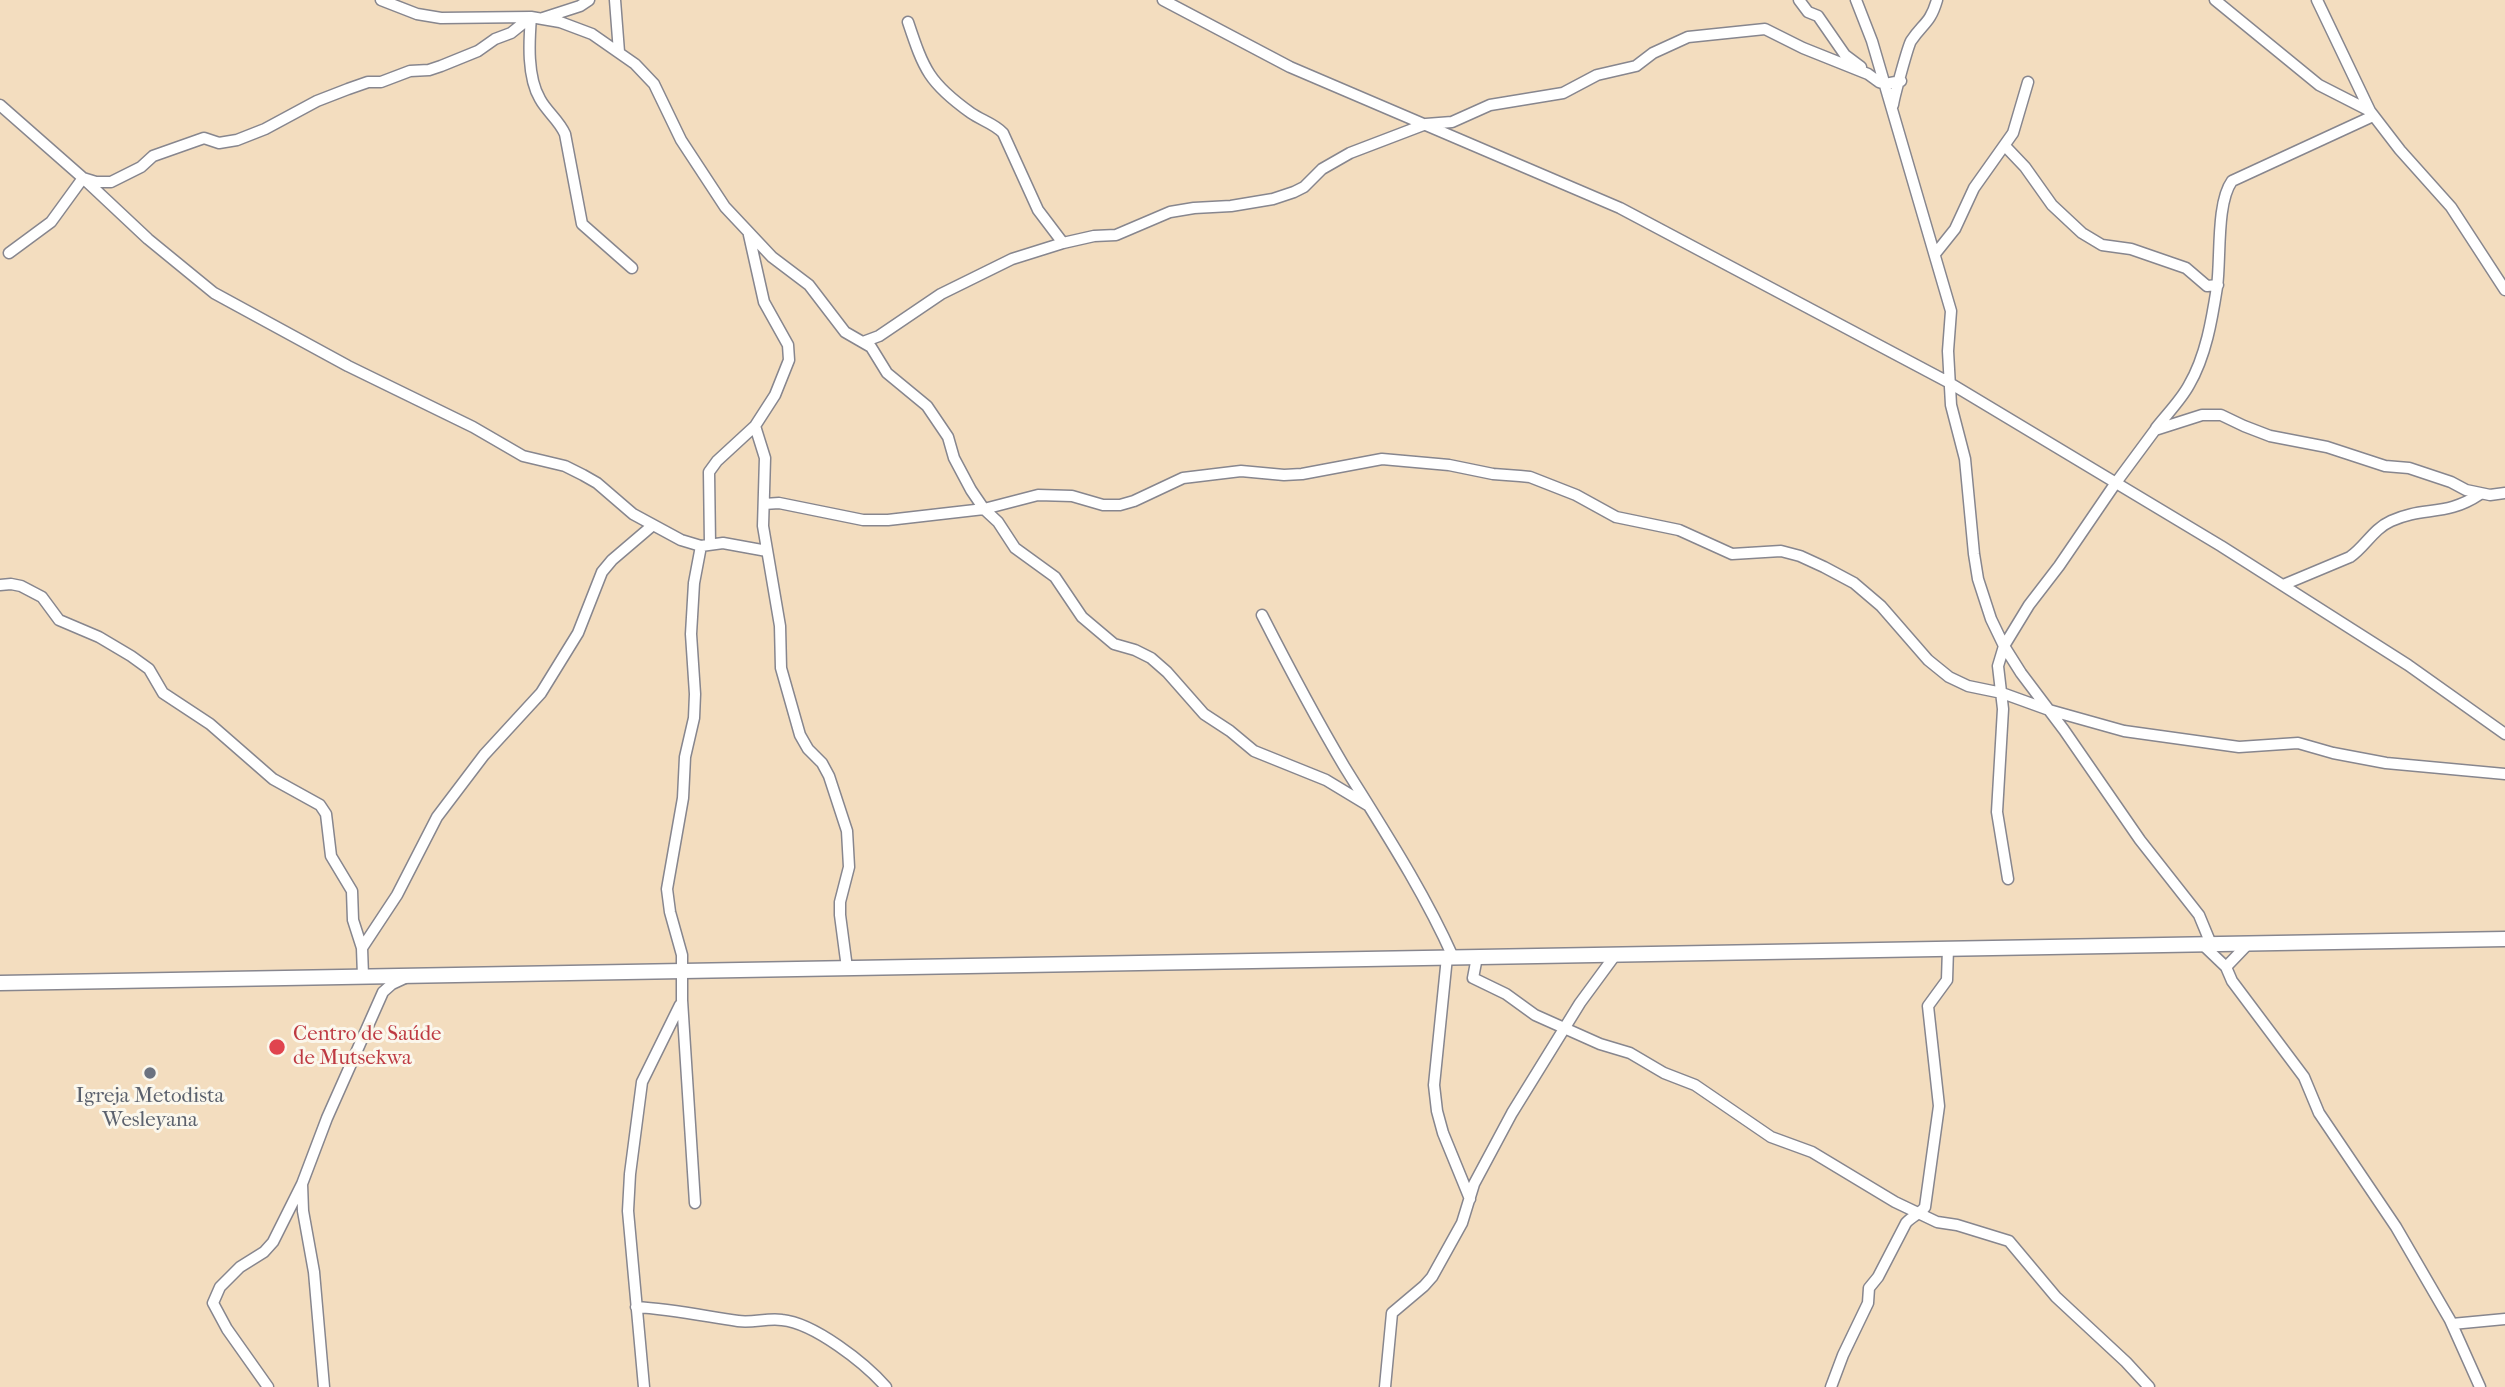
<!DOCTYPE html>
<meta charset="utf-8">
<style>
body{margin:0}
canvas{display:block;background:#f3ddbf}
</style>
<canvas width="2505" height="1387"></canvas>
<script>
const context = document.querySelector('canvas').getContext('2d');
context.lineJoin = 'round';
function strokePath(path, color, width, dash) {
  context.strokeStyle = color;
  context.lineWidth = width;
  context.lineCap = dash ? 'butt' : 'round';
  context.setLineDash(dash || []);
  context.stroke(path);
}
function label(font, color, halo, rows, align = 'center') {
  context.font = font + ' "IM FELL French Canon",serif';
  context.lineWidth = 6;
  context.setLineDash([]);
  context.textBaseline = 'middle';
  context.strokeStyle = halo;
  context.fillStyle = color;
  for (const [text, x, y, turn = 0] of rows) {
    context.save();
    context.translate(x, y);
    context.rotate((+turn || 0) * Math.PI / 180);
    context.textAlign = isNaN(turn) ? turn : align;
    if (halo) context.strokeText(text, 0, 0);
    context.fillText(text, 0, 0);
    context.restore();
  }
}
const minor = new Path2D(`
 M381,0L417,14L441,18L531,17L560,22L592,34L635,64L654,84L681,140L725,207L772,257L809,285L845,332L871,347L887,373L927,406L948,437L954,458L971,490L984,509L998,522L1015,548L1055,577L1082,617L1114,644L1135,650L1151,658L1167,672L1204,714L1230,731L1254,751L1326,780L1369,806
 M615,0L619,52
 M1163,0L1290,67L1620,208L1948,382L2221,546L2408,665L2505,734
 M1799,0L1808,12L1818,16L1845,55L1861,67
 M1856,0L1872,41L1951,311L1948,351L1951,405L1965,459L1974,554L1978,579L1991,619L2004,646L2021,673L2064,730L2140,840L2199,915L2211,944
 M2215,0L2319,85L2370,111
 M2317,0L2370,111L2400,150L2451,207L2505,290
 M543,18L580,6L589,0
 M908,22C924,70 929,83 971,113C981,120 995,124 1003,133L1038,210L1063,243
 M0,105L83,178L148,239L214,293L348,366L473,427L523,456L565,466L583,475L597,483L633,514L681,540L701,546L723,543L767,551
 M1893,105C1894,97 1908,46 1911,41C1923,23 1930,24 1937,0
 M2005,146L2025,167L2052,205L2082,233L2102,245L2131,249L2186,268L2207,286L2218,285
 M9,253L51,222L83,178L96,182H111L141,167L153,156L204,138L219,143L237,140L265,129L317,101L348,89L368,82H381L410,71L429,70L441,66L478,51L495,39L511,33L531,17C529,42 527,77 540,99C547,112 559,120 565,134L582,224L632,268
 M1935,254L1955,229L1974,188L2013,133L2028,82
 M863,342L879,336L941,294L1012,259L1063,243L1094,236L1116,235L1170,212L1194,208L1231,206L1273,199L1294,192L1304,187L1322,169L1350,153L1426,124L1452,122L1490,105L1563,93L1597,75L1636,66L1653,53L1688,37L1765,29L1803,48L1868,74L1879,82L1885,84L1901,81
 M755,426L765,458L763,526L780,626L781,668L800,735L808,749L822,763L829,776L847,831L849,867L840,902V915L847,968
 M2156,428C2167,414 2181,400 2189,385C2206,356 2212,319 2217,287C2221,259 2216,203 2232,181L2373,116
 M764,504L779,503L863,520H888L984,509L1038,495L1072,496L1103,505H1120L1134,501L1183,478L1241,471L1284,475L1302,474L1382,459L1449,465L1493,474L1520,476L1530,477L1576,495L1616,517L1679,530L1732,554L1781,551L1800,556L1824,567L1854,583L1881,606L1928,660L1949,677L1968,686L2002,693L2049,710L2124,731L2239,747L2298,743L2333,753L2386,763L2505,774
 M710,544L709,472L717,461L755,426L775,395L789,360L788,345L764,302L749,235
 M0,585L11,584L21,586L42,597L59,620L99,637L131,656L149,669L163,693L210,724L273,779L320,805L326,814L331,856L352,891L353,920L362,948
 M2283,585L2350,557C2365,547 2373,529 2391,521C2423,506 2446,517 2480,494
 M1262,615C1288,666 1315,717 1344,766C1383,829 1423,890 1453,957
 M2008,879L1997,812L2003,709L1998,666L2004,646L2029,605L2059,566L2115,484L2155,430L2202,415H2221L2244,426L2270,436L2327,447L2385,466L2409,468L2451,482L2466,490L2490,495L2505,493
 M2202,944L2226,967L2232,981L2304,1077L2319,1113L2396,1227L2450,1320L2480,1387
 M1447,957L1434,1085L1437,1111L1443,1133L1470,1199
 M1477,957L1473,978L1506,994L1535,1015L1600,1044L1630,1053L1664,1073L1695,1085L1771,1137L1812,1152L1895,1202L1937,1222L1957,1225L2009,1241L2056,1297L2126,1362L2149,1387
 M2226,967L2249,943
 M363,976L362,948L397,895L437,817L484,755L541,693L578,633L602,572L612,560L653,525
 M695,1203L682,1000V955L670,912L667,889L683,798L685,757L694,718L695,694L691,634L694,583L701,546
 M636,1307C671,1309 704,1316 738,1321C753,1323 767,1318 782,1320C814,1323 865,1363 886,1387
 M2452,1324L2505,1319
 M268,1387L227,1329L213,1303L220,1287L240,1267L264,1252L273,1242L302,1184
 M324,1387L314,1272L303,1211L302,1184L327,1118L383,992L392,984L407,977
 M644,1387L628,1211L630,1174L642,1082L680,1005
 M1385,1387L1392,1313L1424,1286L1432,1277L1462,1223L1474,1184L1512,1113L1580,1003L1616,954
 M1831,1387L1843,1355L1868,1303L1869,1288L1878,1277L1906,1223C1912,1216 1920,1214 1925,1207L1939,1106L1928,1006L1947,980L1948,948`);
const tertiary = new Path2D(`
 M0,983L2505,939`);
strokePath(minor, '#87868e', 13);
strokePath(tertiary, '#87868e', 17);
strokePath(minor, '#fff', 10);
strokePath(tertiary, '#fff', 14);
for (const [x, y, r, color] of [
 [277,1047,9,"#e0444e"],
 [150,1073,7,"#6b7280"]
]) {
  const dot = new Path2D();
  dot.arc(x, y, r, 0, 2 * Math.PI);
  context.fillStyle = color;
  context.fill(dot);
  strokePath(dot, '#fbf7ec', 2.5);
}
label('21px', '#be3a42', '#fbf7ec', [
 ["Centro de Saúde",293,1035],
 ["de Mutsekwa",293,1059]
], 'left');
label('21px', '#5b616d', '#fbf7ec', [
 ["Igreja Metodista",150,1097],
 ["Wesleyana",150,1121]
]);
</script>
